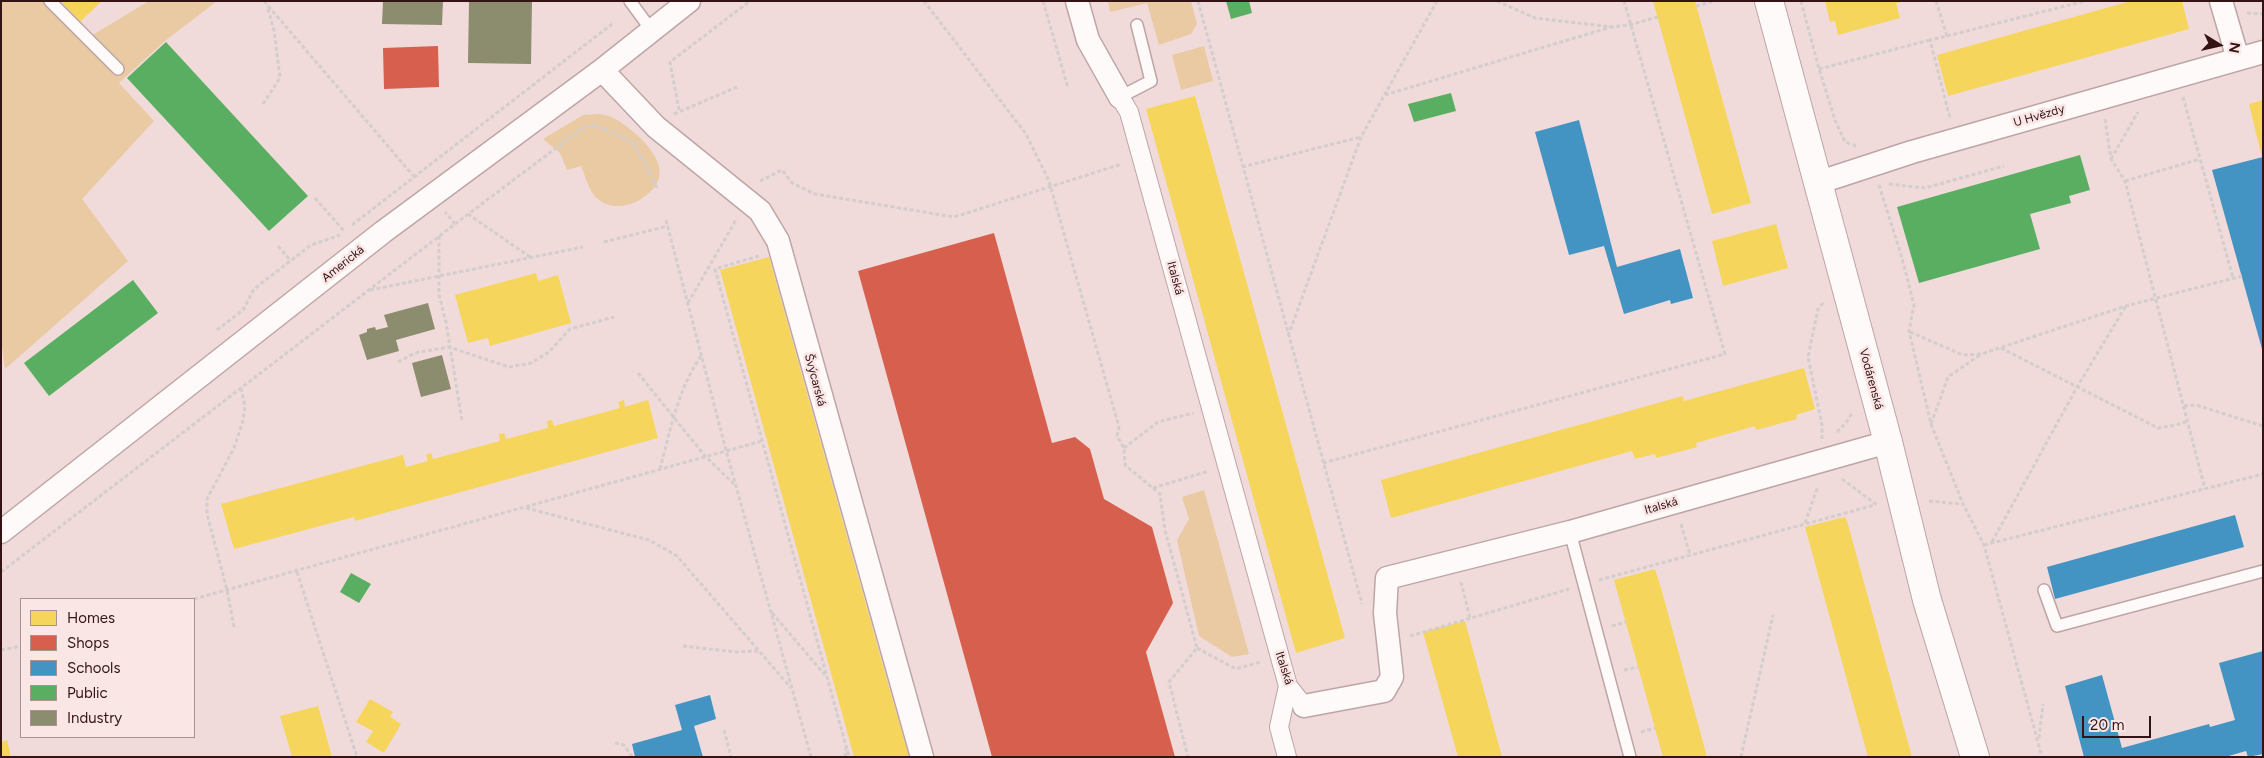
<!DOCTYPE html>
<meta charset="utf-8">
<style>
body{margin:0}
#map{position:relative;width:2264px;height:758px;overflow:hidden;background:#f0dbda;font-family:Figtree,sans-serif}
canvas{display:block}
.frame{position:absolute;inset:0;border:2px solid #341314;pointer-events:none}
.legend{position:absolute;left:20px;top:598px;width:175px;height:140px;box-sizing:border-box;background:#f9e6e5;border:1px solid #aa9291;margin:0;padding:6px 9px;list-style:none;font-size:15px;color:#341314}
.legend li{display:flex;align-items:center;gap:10px;height:25px}
.legend b{width:25px;border:1px solid #aa9291}
.north{position:absolute;left:2194px;top:20px;width:50px;height:50px;-webkit-text-stroke:4px #f9e6e5;paint-order:stroke;rotate:100deg;font-size:14px;font-weight:700;line-height:20px;text-align:center;color:#341314}
.north::after{content:'';display:block;margin:auto;width:18px;height:22px;background:#341314;clip-path:polygon(50% 0,100% 100%,50% 72%,0 100%)}
.scale{position:absolute;left:2082px;top:716px;width:69px;height:22px;box-sizing:border-box;border:2px solid #341314;border-top:0;padding-left:6px;font-size:15px;line-height:18px;white-space:nowrap;color:#341314;-webkit-text-stroke:4px #f9e6e5;paint-order:stroke}
</style>
<div id="map">
<canvas width="2264" height="758"></canvas>
<div class="frame"></div>
<ul class="legend">
<li><b style="height:14px;background:#f6d55c"></b>Homes</li>
<li><b style="height:14px;background:#d6604d"></b>Shops</li>
<li><b style="height:14px;background:#4393c3"></b>Schools</li>
<li><b style="height:14px;background:#5aae61"></b>Public</li>
<li><b style="height:14px;background:#8c8c6e"></b>Industry</li>
</ul>
<div class="north">N</div>
<div class="scale">20 m</div>
</div>
<script>
const context = document.querySelector('canvas').getContext('2d');
context.lineJoin = 'round';
function fillPath(path, color) {
  context.fillStyle = color;
  context.fill(path, 'evenodd');
}
function strokePath(path, color, width, dash) {
  context.strokeStyle = color;
  context.lineWidth = width;
  context.lineCap = dash ? 'butt' : 'round';
  context.setLineDash(dash || []);
  context.stroke(path);
}
function label(font, color, halo, rows, align = 'center') {
  context.font = font + ' Figtree,sans-serif';
  context.lineWidth = 5;
  context.setLineDash([]);
  context.textBaseline = 'middle';
  context.strokeStyle = halo;
  context.fillStyle = color;
  for (const [text, x, y, turn = 0] of rows) {
    context.save();
    context.translate(x, y);
    context.rotate((+turn || 0) * Math.PI / 180);
    context.textAlign = isNaN(turn) ? turn : align;
    if (halo) context.strokeText(text, 0, 0);
    context.fillText(text, 0, 0);
    context.restore();
  }
}
fillPath(new Path2D(`
 M1,1H51L84,40L149,1H217L165,41L119,83L154,121L82,199L128,261L5,369L1,340Z
 M1108,1H1191L1197,24L1191,34L1159,45L1147,3L1110,12Z
 M1204,46L1213,81L1181,90L1172,55Z
 M600,114C605,115 610,116 615,119C631,127 669,159 658,181C647,203 612,217 594,195C588,188 585,175 581,166L567,170L560,153L543,139L583,115Z
 M1204,490L1249,654L1232,657L1199,636L1177,540L1189,519L1182,497Z`), '#e9caa3');
fillPath(new Path2D(`
 M61,1H102L80,22Z
 M1653,1H1695L1751,203L1712,214Z
 M1825,1H1902V2L1896,3L1900,18L1838,35L1835,21L1830,22Z
 M2131,1H2182L2189,29L1948,96L1937,55Z
 M1195,96L1345,638L1296,653L1146,109Z
 M2263,100V158H2262L2249,104Z
 M1776,224L1788,268L1723,286L1712,241Z
 M769,257L883,666L909,757H854L720,270Z
 M536,273L538,281L558,275L571,323L490,346L488,338L468,343L455,295Z
 M1804,368L1815,409L1796,415L1797,419L1756,430L1755,426L1696,443L1697,447L1656,458L1655,454L1635,459L1632,451L1391,518L1381,480L1683,396L1684,401Z
 M624,400L625,407L648,400L658,438L355,521L354,517L234,549L221,504L403,455L406,467L428,461L426,455L431,453L433,459L500,441L499,434L504,433L506,439L548,428L547,421L552,420L554,426L620,408L618,402Z
 M1845,517L1847,521L1912,757H1868L1805,527Z
 M1655,569L1661,588L1707,757H1663L1614,580Z
 M1465,621L1502,757H1458L1423,632Z
 M370,699L393,712L390,717L401,724L384,753L366,742L373,731L356,722Z
 M318,706L332,757H292L280,716Z
 M7,740L11,757H1V742Z`), '#f6d55c');
fillPath(new Path2D(`
 M438,46L439,87L384,89L383,48Z
 M994,233L1052,443L1075,437L1090,449L1104,499L1152,527L1173,603L1146,652L1175,757H992L858,271Z`), '#d6604d');
fillPath(new Path2D(`
 M1579,120L1617,267L1680,249L1693,298L1671,304L1670,300L1624,314L1604,246L1569,255L1535,132Z
 M2263,157V349H2262L2212,170Z
 M2235,515L2244,547L2055,599L2047,567Z
 M2263,651V754L2248,757L2246,751L2225,757H2084L2065,686L2102,675L2122,748L2209,724L2210,727L2235,720L2219,663Z
 M710,695L716,719L694,726L703,757H635L632,744L682,730L675,705Z`), '#4393c3');
fillPath(new Path2D(`
 M1226,1H1249L1252,13L1231,19Z
 M166,42L308,196L269,231L127,78Z
 M1451,93L1456,111L1414,122L1408,104Z
 M2080,155L2090,190L2069,196L2071,203L2030,214L2040,249L1919,283L1897,207Z
 M133,280L158,313L49,396L24,363Z
 M351,573L371,584L359,603L340,592Z`), '#5aae61');
fillPath(new Path2D(`
 M383,1H443L442,25L382,24Z
 M469,1H532L531,64L468,63Z
 M428,303L435,329L396,340L399,351L367,360L359,335L367,332V329L375,327L376,330L388,327L384,315Z
 M442,355L451,389L421,397L412,363Z`), '#8c8c6e');
const service = new Path2D(`
 M50,1L118,69
 M630,1L652,31
 M1120,97L1151,81L1137,25
 M1570,532L1630,757
 M2044,590L2057,626L2263,571`);
const pedestrian = new Path2D(`
 M1120,97L1129,112L1288,686L1304,706
 M1287,757L1279,727L1288,686`);
const minor = new Path2D(`
 M1077,1L1088,40L1120,97
 M2221,1L2238,59
 M602,70L656,127L760,211L778,241L922,757
 M1817,183L1912,152L2263,52
 M1,532L383,232L602,70L689,1
 M1304,706L1384,691L1392,677L1385,613L1387,578L1570,532L1888,442`);
const tertiary = new Path2D(`
 M1769,1L1888,442L1927,600L1975,757`);
strokePath(service, '#bea5a5', 14);
strokePath(pedestrian, '#bea5a5', 20);
strokePath(minor, '#bea5a5', 25);
strokePath(tertiary, '#bea5a5', 30);
strokePath(new Path2D(`
 M264,1L416,179
 M924,1L1026,134L1049,181L1119,427L1117,436L1124,448L1125,465L1160,494L1165,530L1197,648L1169,682L1188,757
 M1043,1L1068,88
 M1198,1L1362,604
 M1497,1L1535,18L1611,27L1629,25L1658,17
 M1801,1L1819,69L1835,120L1845,142L1856,146
 M1936,1L1947,36L1930,40L1950,118
 M1696,6L1714,1
 M2247,13L2263,14
 M1947,36L2085,1
 M1819,69L1930,40
 M1385,95L1611,27
 M2183,97L2233,278
 M263,104L280,78L274,30L267,6
 M679,110L670,62L750,1
 M674,114L737,87
 M2105,119L2111,159L2125,181L2205,489
 M634,144L657,188
 M2111,159L2138,112
 M1242,167L1361,137
 M760,181L782,170L792,183L815,194L954,217L1122,164
 M2125,181L2200,159
 M1889,184L1925,188L2004,166
 M1879,185L1902,258L1914,305L1909,331L1931,424L1963,504L1984,545L2042,757
 M315,198L344,231
 M468,214L530,257
 M666,220L726,450L811,757
 M455,224L584,127C601,122 620,137 634,144L639,141
 M352,225L612,24
 M439,236V295L446,322L462,421
 M604,242L668,226
 M278,246L290,260
 M759,256L715,269L849,757
 M370,290L583,247
 M688,303L736,220
 M217,330L243,310L254,289L311,245L340,235
 M1910,332L1963,355L1981,354L2126,306L2242,276
 M1288,336L1361,137L1437,1
 M2001,348L2158,428L2176,425L2188,421
 M398,362L415,353L449,347L509,367L531,363L549,352L570,329L614,317
 M638,373L705,456L734,484
 M2184,406L2196,405L2263,426
 M1931,424L1948,377L1980,355
 M1837,432L1846,423L1853,412
 M1822,439V425L1808,357L1818,309L1824,302
 M1124,448L1158,422L1193,413
 M1323,463L1725,354L1624,1
 M660,469C670,431 678,389 701,356
 M1842,479L1877,505
 M1153,488L1209,471
 M1929,501L1963,504
 M526,508L649,540L677,556L791,688
 M1805,523L1818,486
 M1681,524L1690,555
 M1992,542L2077,387L2126,306
 M1984,545L2263,474
 M1,572L455,224L445,212
 M297,572L357,757
 M1599,580L1875,505
 M1461,582L1470,618
 M194,599L762,441
 M772,613L825,675
 M1612,626L1626,622
 M234,627L227,590L207,514V499L234,448L243,421L245,406L241,388
 M1410,636L1569,589
 M683,646L736,652L759,651
 M1197,648L1236,669L1260,662
 M1,650L21,646
 M1624,670L1638,667
 M724,730L731,757
 M1641,732L1655,728
 M2039,738L2043,704
 M615,743L624,745L632,757
 M845,757L846,747
 M1741,757L1773,615`), '#d4cdcd', 3, [4, 2.5]);
strokePath(service, '#fdfaf9', 11);
strokePath(pedestrian, '#fdfaf9', 18);
strokePath(minor, '#fdfaf9', 22);
strokePath(tertiary, '#fdfaf9', 28);
label('12px', '#341314', '#f9e6e5', [
 ["U Hvězdy",2039,116,-16],
 ["Americká",343,264,-39],
 ["Italská",1175,278,75],
 ["Vodárenská",1871,379,75],
 ["Švýcarská",815,380,75],
 ["Italská",1661,506,-16],
 ["Italská",1284,668,72]
]);
</script>
